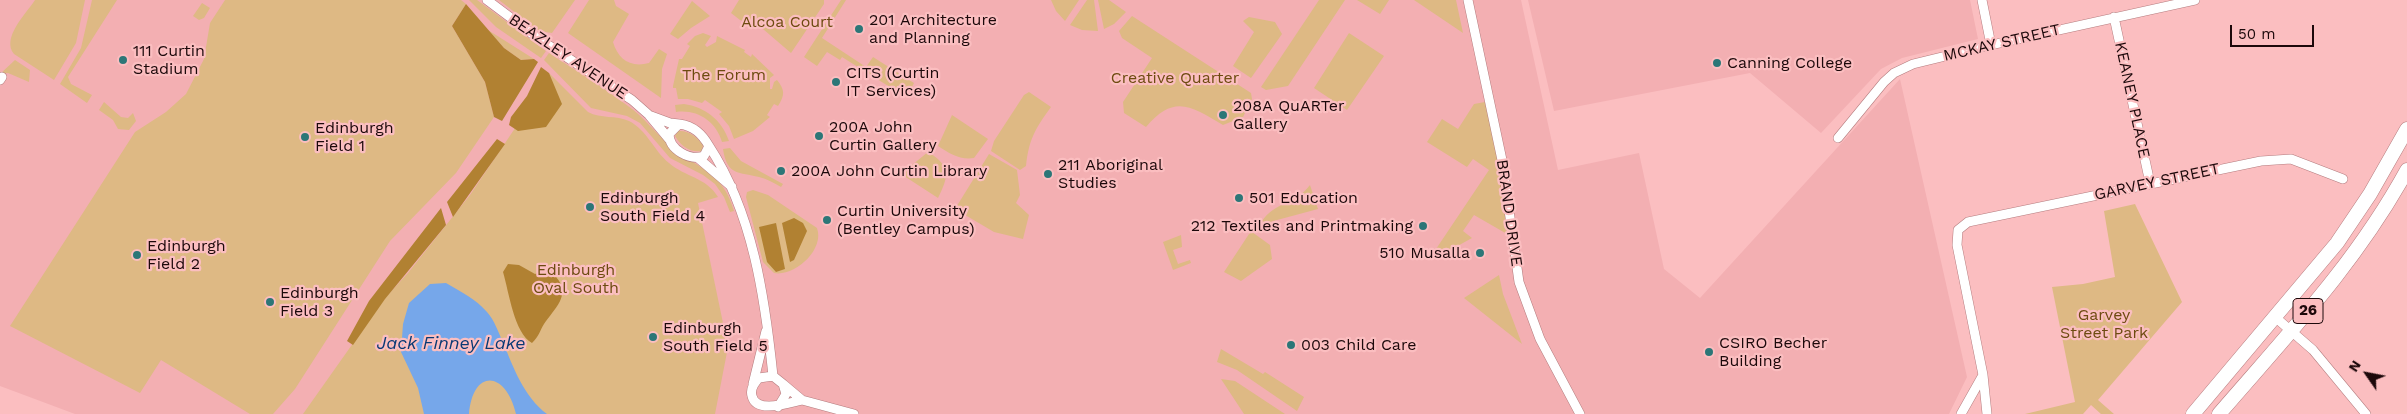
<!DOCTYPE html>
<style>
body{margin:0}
#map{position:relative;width:2407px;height:414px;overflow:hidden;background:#fbbec0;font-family:"Work Sans",sans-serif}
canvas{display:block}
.north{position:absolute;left:2342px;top:349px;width:50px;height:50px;-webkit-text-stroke:4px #fbbec0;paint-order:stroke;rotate:303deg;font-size:14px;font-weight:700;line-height:20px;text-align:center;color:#1c080a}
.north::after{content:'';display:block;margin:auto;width:18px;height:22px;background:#1c080a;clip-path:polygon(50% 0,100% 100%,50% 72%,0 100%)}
.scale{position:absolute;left:2230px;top:25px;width:84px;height:22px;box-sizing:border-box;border:2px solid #1c080a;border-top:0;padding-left:6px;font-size:15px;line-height:18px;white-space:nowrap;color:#1c080a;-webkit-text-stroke:4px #fbbec0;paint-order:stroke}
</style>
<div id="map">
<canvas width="2407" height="414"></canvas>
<div class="north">N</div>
<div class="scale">50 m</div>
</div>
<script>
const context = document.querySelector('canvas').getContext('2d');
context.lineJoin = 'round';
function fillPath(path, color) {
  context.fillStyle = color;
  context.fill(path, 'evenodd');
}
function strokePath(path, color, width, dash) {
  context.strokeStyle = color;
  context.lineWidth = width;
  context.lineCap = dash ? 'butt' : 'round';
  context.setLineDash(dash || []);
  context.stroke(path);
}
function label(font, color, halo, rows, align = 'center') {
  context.font = font + ' "Work Sans",sans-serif';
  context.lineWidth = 4.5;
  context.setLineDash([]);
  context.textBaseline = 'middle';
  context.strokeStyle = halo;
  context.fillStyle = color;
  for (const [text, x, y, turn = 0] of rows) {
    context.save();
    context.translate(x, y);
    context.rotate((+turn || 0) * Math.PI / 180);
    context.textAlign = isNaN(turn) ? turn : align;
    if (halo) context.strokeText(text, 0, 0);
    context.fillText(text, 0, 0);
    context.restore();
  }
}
fillPath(new Path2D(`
 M0,0H1521L1558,170L1639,153L1664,269L1700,298L1900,79L1967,377L1949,414H75L0,386Z
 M1528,0H1970L1978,39L1902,58L1881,69L1821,133L1750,73L1554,111Z`), '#f3afb2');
fillPath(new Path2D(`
 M35,0H85L76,43L54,80L14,54C1,38 26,14 35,0Z
 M92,0H117L68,77L71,84L92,95L87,103L60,84L81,48Z
 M225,0H461L466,4L452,26L485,82L494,117L456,173L390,241L295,389L273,414H250L161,360L140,393L10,326L135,132L166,112L186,94L204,59L210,23Z
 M469,0H477L546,51L541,58L496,27Z
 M499,0H575L552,33L539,31Z
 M589,0H614L616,6L629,14L613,42C618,59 630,68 649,63L659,49L667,54L662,69L661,98L568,33Z
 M739,0H824V4L791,53L763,29L740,20L731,13Z
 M841,0H846L822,38L866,67L873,57L914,83L912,87L893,89L842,57L840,60L827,52L817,66L804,57Z
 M1051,0H1079L1065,21L1056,11Z
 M1087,0H1094L1098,31L1082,30L1070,25Z
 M1098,0H1109L1126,12L1114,24L1104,29Z
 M1319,0H1345L1288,86L1266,90L1261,87Z
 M1357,0H1389L1380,14Z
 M1414,0H1456L1463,33Z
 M692,1L710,16L691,28L678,39L670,34Z
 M202,3L210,8L204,18L199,20L193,16Z
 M1132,16L1251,93L1252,99L1243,117L1223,125C1191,106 1174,94 1146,127L1124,113L1123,102L1152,58L1122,38L1119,31Z
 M1249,17L1275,22L1282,34L1251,78L1233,66L1254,32L1243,21Z
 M488,30L534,59L521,60L504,48Z
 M703,33L711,36L705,45L707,47L716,42L717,36L745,50L744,52L751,57L752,54L774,75L770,78V89H772L774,82L777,80C785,90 785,95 778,106L774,104L767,115L770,117L753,131L734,139L729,126L719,114L722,112L705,100L702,103L688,99H678L676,88H673V86L679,59H682L690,46L687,44L695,36Z
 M1349,33L1384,56L1347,110L1314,88Z
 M549,53C575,70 603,87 628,106C644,117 655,133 670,145C697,169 723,171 734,211L730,212L724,197L715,184L703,175L670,158L640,123L627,116L591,108L544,60Z
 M15,60L30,70L29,82L8,73L0,74Z
 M549,73L588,112C601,119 616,115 629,121C647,130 654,151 669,163C685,177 706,177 718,197L698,203L728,347L715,414H303L385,298L408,273L470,195L532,103Z
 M1029,92L1051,107C1035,129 1029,139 1026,166L1020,170L991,151L994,141L1024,95Z
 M104,102L121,117L128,118L133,113L136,121L129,130L118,129L113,120L99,110Z
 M1485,102L1500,167L1507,234L1474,215L1463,231L1472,238L1443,254L1436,249L1489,170L1473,159L1467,167L1427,142L1442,119L1458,129L1474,104Z
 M684,104C705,107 722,120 729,141L722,142C716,121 697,109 676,112L675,105Z
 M952,115L988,139L974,158C960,160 950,154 938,146Z
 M678,131C689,130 697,137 703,145L702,151C690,153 681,146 675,136Z
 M730,148L741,161L783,184L781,187C774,183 767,179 759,177C739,172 727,176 723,149Z
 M928,152C951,166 949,176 938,198L901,174Z
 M989,154L1017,170L1020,195L1016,203L1029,215L1023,239L994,232L955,209Z
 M1310,185L1318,209L1266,223L1262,221C1275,202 1296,204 1310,185Z
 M753,190L768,195L817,228C825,250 794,277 774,273L763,262L746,197L747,192Z
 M2135,204L2182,302L2098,400L2114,414H2101L2091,405L2083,414H2025L2075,402L2052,287L2083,284L2115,277L2104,211Z
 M1252,232L1270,245L1272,259L1241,281L1224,272L1249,234Z
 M1181,235L1182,247L1173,250L1178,264L1190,260L1191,263L1173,270L1163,242Z
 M1499,275L1503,294L1522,344L1464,298Z
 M1221,349L1263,374L1265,372L1304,397L1297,411L1237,370L1217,362Z
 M1221,379L1235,381L1285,414H1244Z`), '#deb984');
fillPath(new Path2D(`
 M466,4L504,48L521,60L534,59L538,62L502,121L494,117L485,82L452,26Z
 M541,67L549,73L562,104L546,127L518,131L509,125L511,117L527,96Z
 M497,139L505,144L453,217L447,202Z
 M441,208L446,225L385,299L353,345L347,341L369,301Z
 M794,218L803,223L807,231L794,260L790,262L782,223Z
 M776,223L785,269L776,272L767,262L759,227Z
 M508,264L519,265L535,274C543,272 550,270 556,277C572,295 554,309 544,324C539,332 540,335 532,343C514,333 509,292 503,272Z`), '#b18132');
fillPath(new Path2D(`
 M446,283C461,292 476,299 487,312C495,321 498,332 503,342C513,367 524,397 547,414H516C506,371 473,368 469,414H424L418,388L401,352L403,324L409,303L430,284Z`), '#76a7ea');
const street = new Path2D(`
 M487,0L539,39L632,100L649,115L669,139
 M1468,0L1502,160L1519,282L1540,339L1580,414
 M1982,0L1991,45
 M2114,17L2150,183
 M0,80L2,77
 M651,116L670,123L679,124
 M679,124C694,126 702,134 709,146L704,156C690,161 669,150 669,134Z
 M1838,138L1884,82L1894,73L1913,64L1991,45L2195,0
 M709,146C753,213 765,298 773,376
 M698,158L732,187
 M2275,317L2313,350L2366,414
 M1983,375L1987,414
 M753,384L766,331
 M783,384L802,400L854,414
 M778,407L786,394L783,384L773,376L759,378C754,383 750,389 752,396C756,414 788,403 802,400
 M1961,414L1983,375L1957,245L1958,230L1968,222L2261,161L2291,159L2343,179`);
const primary = new Path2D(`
 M2193,414L2337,243L2370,194L2407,129
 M2219,414C2288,334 2356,263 2407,170`);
strokePath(street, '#b47c7e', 10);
strokePath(primary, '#b47c7e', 15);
strokePath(street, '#fff', 9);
strokePath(primary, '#fff', 14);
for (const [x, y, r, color] of [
 [859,29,5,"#2c7677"],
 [123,60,5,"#2c7677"],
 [1717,63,5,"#2c7677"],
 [836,82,5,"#2c7677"],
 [1223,115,5,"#2c7677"],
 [819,136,5,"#2c7677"],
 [305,137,5,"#2c7677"],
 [781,171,5,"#2c7677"],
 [1048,174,5,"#2c7677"],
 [1239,198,5,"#2c7677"],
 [590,207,5,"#2c7677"],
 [827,220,5,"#2c7677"],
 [1423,226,5,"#2c7677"],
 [1480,253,5,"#2c7677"],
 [137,255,5,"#2c7677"],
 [270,302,5,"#2c7677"],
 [653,337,5,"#2c7677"],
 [1291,345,5,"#2c7677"],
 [1709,352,5,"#2c7677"]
]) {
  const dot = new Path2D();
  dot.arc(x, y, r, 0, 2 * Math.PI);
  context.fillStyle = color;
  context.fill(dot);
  strokePath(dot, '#fbbec0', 2);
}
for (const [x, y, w] of [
 [2308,311,30]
]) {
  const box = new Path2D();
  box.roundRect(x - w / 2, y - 12.5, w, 25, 4);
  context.fillStyle = '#fbbec0';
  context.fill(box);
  strokePath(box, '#1c080a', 1);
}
label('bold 15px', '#1c080a', null, [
 ["26",2308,311]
]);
label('16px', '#1c080a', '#fbbec0', [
 ["201 Architecture",869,20],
 ["and Planning",869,38],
 ["111 Curtin",133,51],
 ["Stadium",133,69],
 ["Canning College",1727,63],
 ["CITS (Curtin",846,73],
 ["IT Services)",846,91],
 ["208A QuARTer",1233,106],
 ["Gallery",1233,124],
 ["200A John",829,127],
 ["Curtin Gallery",829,145],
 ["Edinburgh",315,128],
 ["Field 1",315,146],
 ["211 Aboriginal",1058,165],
 ["Studies",1058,183],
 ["200A John Curtin Library",791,171],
 ["Edinburgh",600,198],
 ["South Field 4",600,216],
 ["501 Education",1249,198],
 ["Curtin University",837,211],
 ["(Bentley Campus)",837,229],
 ["212 Textiles and Printmaking",1413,226,"right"],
 ["Edinburgh",147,246],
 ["Field 2",147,264],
 ["510 Musalla",1470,253,"right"],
 ["Edinburgh",280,293],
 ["Field 3",280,311],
 ["Edinburgh",663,328],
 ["South Field 5",663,346],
 ["CSIRO Becher",1719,343],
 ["Building",1719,361],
 ["003 Child Care",1301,345]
], 'left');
label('16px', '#6d4b10', '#fbbec0', [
 ["Alcoa Court",787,22],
 ["The Forum",724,75],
 ["Creative Quarter",1175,78],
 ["Edinburgh",576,270],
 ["Oval South",576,288],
 ["Garvey",2104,315],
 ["Street Park",2104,333]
]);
label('16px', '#1c080a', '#fbbec0', [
 ["MCKAY STREET",2002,43,-13],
 ["BEAZLEY AVENUE",568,57,34],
 ["KEANEY PLACE",2132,100,78],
 ["GARVEY STREET",2157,182,-12],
 ["BRAND DRIVE",1509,213,82]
]);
label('italic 18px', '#083974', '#fbbec0', [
 ["Jack Finney Lake",451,344]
]);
</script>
